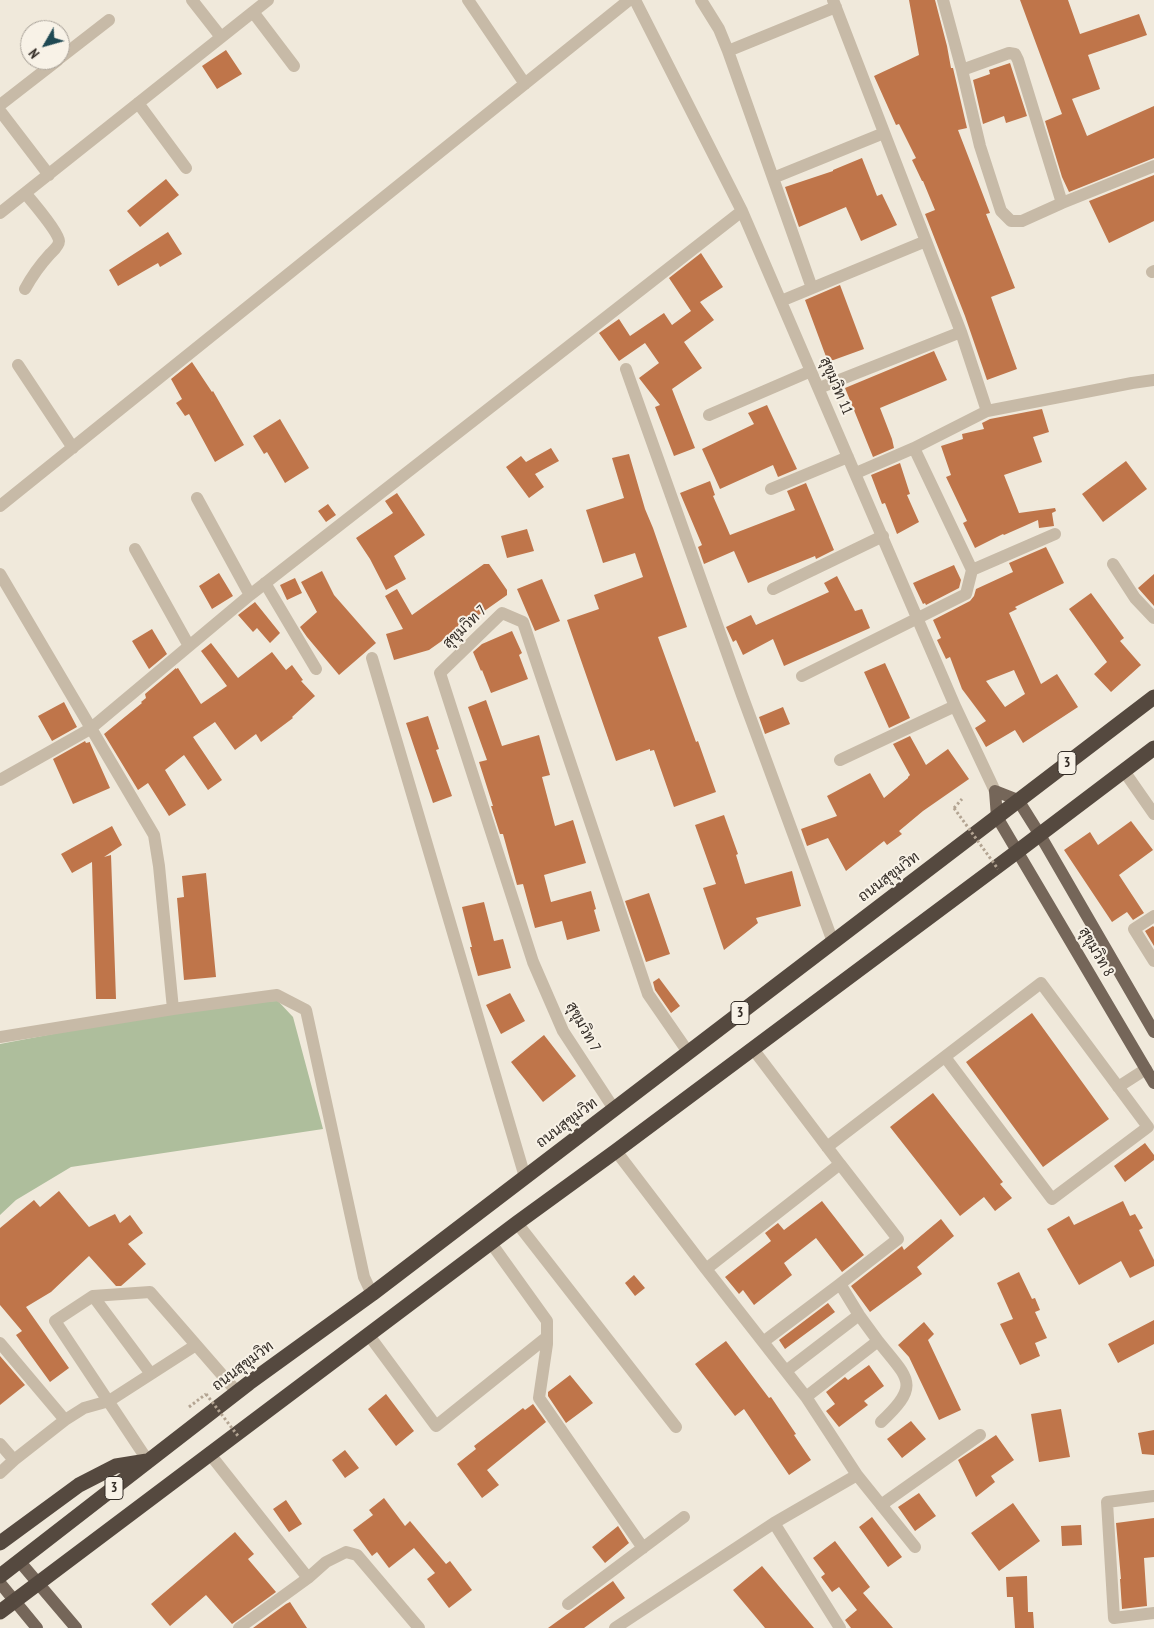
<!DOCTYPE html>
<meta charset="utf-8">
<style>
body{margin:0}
#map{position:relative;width:1154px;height:1628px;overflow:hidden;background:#f0e9db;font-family:"PT Sans Narrow",sans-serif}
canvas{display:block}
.north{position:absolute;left:20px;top:20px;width:50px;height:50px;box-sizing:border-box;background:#f8f2e7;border:1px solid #aaa39a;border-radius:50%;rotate:232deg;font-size:14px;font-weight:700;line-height:20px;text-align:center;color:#342d27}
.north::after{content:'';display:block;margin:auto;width:18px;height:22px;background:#1f4953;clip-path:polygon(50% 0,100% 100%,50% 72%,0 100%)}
</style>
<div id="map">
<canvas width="1154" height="1628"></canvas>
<div class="north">N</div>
</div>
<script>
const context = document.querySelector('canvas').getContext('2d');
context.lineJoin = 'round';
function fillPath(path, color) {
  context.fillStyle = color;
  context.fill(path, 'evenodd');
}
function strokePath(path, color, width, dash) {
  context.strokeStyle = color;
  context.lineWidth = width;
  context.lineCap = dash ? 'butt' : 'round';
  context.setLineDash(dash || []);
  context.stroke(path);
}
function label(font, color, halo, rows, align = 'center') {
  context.font = font + ' "PT Sans Narrow",Sarabun,sans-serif';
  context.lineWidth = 4;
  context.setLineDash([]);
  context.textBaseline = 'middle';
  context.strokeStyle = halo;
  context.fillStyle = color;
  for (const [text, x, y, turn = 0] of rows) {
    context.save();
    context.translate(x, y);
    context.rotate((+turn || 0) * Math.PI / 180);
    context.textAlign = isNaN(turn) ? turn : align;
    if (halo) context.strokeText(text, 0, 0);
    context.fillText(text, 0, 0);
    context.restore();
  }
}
fillPath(new Path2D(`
 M278,1001L293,1017L323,1129L71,1167L16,1200L0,1215V1044L116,1022L244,1002Z`), '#aebe9c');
fillPath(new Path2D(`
 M909,0H935L947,46L951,68H953L967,128L958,130L990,213L986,214L1015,288L991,297L1017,369L987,380L965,316L925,214L935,210L923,181H922L912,160L916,158L899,124L896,125L874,76L919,55Z
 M1020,0H1068L1080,34L1139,14L1147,35L1088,55L1100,89L1072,99L1087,136L1154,106V158L1069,192L1062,177L1045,121L1062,114Z
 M226,50L242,74L217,89L202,66Z
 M1010,63L1027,116L1006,123L1004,116L983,124L973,80L990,74L989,70Z
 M862,158L877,196L882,194L897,225L861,241L846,207L799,227L785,187L833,171V170Z
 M1154,175V221L1109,243L1089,201Z
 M166,179L179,195L140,227L127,211Z
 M168,232L182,254L160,267L158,263L118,286L109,270Z
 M701,253L723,287L700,302L714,320L684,342L702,368L672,389L695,448L674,456L655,407L660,405L639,378L659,363L645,343L619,361L599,333L619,319L630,336L664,313L672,325L691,311L669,278Z
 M840,285L864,349L828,362L805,300Z
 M934,351L947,380L880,408L892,439L894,448L873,457L845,388Z
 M192,362L212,392L213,391L244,445L215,462L189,414L185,416L176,403L182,399L171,379Z
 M767,405L797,469L778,477L773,465L720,489L702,449L754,424L748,413Z
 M1042,409L1049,432L1033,437L1042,462L1004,475L1019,513L1055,508L1056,511L1052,513L1054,526L1039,528L1038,520L1004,535L1003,534L975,548L963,523L967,521L946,477L951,475L941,446L963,439L962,434L984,429L982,423L990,419Z
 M280,419L309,468L285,483L267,452L264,454L253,436Z
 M551,448L559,461L535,474L544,487L529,498L506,467L521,456L526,462Z
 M629,454L645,509L653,528L687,627L658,637L696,742L698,741L716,792L674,807L654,750L650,751V749L616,761L567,620L599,609L594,595L643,577L635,553L603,563L586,510L624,498L612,458Z
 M1126,461L1147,489L1103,522L1082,494Z
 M900,463L910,494L907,495L919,522L897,534L885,503L882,504L871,475Z
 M710,481L715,495L713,496L730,535L795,510L787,491L806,483L834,550L816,559L815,556L748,583L734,551L704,564L698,547L702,545L680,493Z
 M397,493L425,535L394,556L406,579L386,590L370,559L356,538L393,513L385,501Z
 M328,504L336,515L326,522L318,511Z
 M527,529L534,551L507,558L501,536Z
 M1046,547L1064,583L1015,607L1017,609L1009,613L1041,684L1057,674L1078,707L1023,743L1015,730L986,747L975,728L986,721L962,689L950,657L946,659L937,640L941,638L933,620L970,601L974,596L976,589L1013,572L1009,563ZM1014,670L1025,694L1005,707L986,681Z
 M484,564H489L507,590V595L429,650L394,660L386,634L403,629L385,596L397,589L412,615Z
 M954,565L961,580L959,588L926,605L925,603L923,604L913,583Z
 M322,571L334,595L376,643L339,675L307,637L300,627L317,612L301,582Z
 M219,573L233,596L212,609L199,586Z
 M1154,574V606L1138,588Z
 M837,576L855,611L862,609L870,628L784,666L773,639L743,655L736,640L733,642L726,627L751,615L756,625L829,592L824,583Z
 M295,578L302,593L287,600L280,585Z
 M542,579L560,621L535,631L517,589Z
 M1091,593L1124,638L1120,641L1141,665L1111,692L1094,674L1107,662L1069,609Z
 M255,602L280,633L270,643L257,628L253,632L238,615Z
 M152,629L167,654L149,669L132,641Z
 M512,631L522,653L519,655L528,679L491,693L482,670L481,671L473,652L482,644Z
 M211,643L238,678L272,652L286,670L292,665L303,680L301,681L315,696L292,717L293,718L261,742L256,734L235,750L215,722L193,737L222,780L208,790L184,755L165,770L186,805L169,816L148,783L138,790L104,734L142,703L141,702L146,698L145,694L176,668V669L178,668L201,704L227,686L201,651Z
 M885,663L910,718L889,728L864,672Z
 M486,700L502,746L539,735L550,775L542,777L555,826L573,820L586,863L544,875L551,902L591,891L596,909L594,910L600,931L567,940L562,921L535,928L523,884L517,885L503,834H500L491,806H493L479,762L487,760L468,707Z
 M64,702L77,727L52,741L38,716Z
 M783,707L790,724L765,734L759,717Z
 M428,716L439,749L436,750L452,796L433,803L406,723Z
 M910,736L926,765L948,749L969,779L923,811L899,831L902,834L887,845L884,841L846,871L828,838L807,846L801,829L837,816L827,796L870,773L884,798L908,778V777L910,775L893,744Z
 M85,741L86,743L90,742V743L110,788L73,804L53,759Z
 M724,815L738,854L736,855L745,884L792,871L801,906L756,918L758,923L724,950L703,888L716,884L695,825Z
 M1131,821L1153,850L1119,875L1144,913L1133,920L1127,912L1112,922L1064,850L1090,832L1098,845Z
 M112,826L122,845L104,857L111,855L116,999H96L92,862L72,873L61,854Z
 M206,873L216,977L184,980L177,898L184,897L182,876Z
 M649,893L670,954L646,962L625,901Z
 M484,902L494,941L503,939L511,968L478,976L470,947H472L462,907Z
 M1153,926L1154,927V946L1145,931Z
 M659,978L680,1006L671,1013L655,990L653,982Z
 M510,993L525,1021L501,1034L486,1005Z
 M1032,1013L1109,1119L1043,1167L966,1062Z
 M544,1035L576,1076L543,1102L511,1062Z
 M933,1093L1003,1182L1000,1184L1012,1198L995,1211L984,1197L960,1216L890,1127Z
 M1145,1143L1154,1155V1160L1125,1182L1114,1166Z
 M59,1191L89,1227L115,1214L120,1223L130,1215L143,1233L128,1244L146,1264L121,1286H116L89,1256L51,1292L26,1307L69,1368L50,1382L16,1335L22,1331L0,1305V1228L34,1200L40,1207Z
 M822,1201L864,1255L842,1272L816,1238L784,1263L792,1275L754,1305L743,1290L739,1294L725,1277L771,1241L765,1233L778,1223L784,1230Z
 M1123,1201L1130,1216L1135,1214L1143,1228L1139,1230L1154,1260V1266L1130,1278L1121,1261L1079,1285L1047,1229L1069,1216L1074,1225Z
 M941,1219L954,1236L917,1267L922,1274L870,1312L851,1286L902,1246L904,1250Z
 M1019,1272L1032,1299L1035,1298L1040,1310L1035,1312L1047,1338L1035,1343L1040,1356L1020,1365L1000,1324L1013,1319L997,1283Z
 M634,1275L645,1288L635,1296L625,1283Z
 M828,1303L835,1312L785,1349L779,1340Z
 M1154,1320V1344L1118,1363L1108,1344Z
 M924,1322L934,1334L928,1340L961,1410L939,1420L909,1357L898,1345Z
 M726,1341L769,1398L771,1397L796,1434L794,1435L811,1460L789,1475L744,1409L735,1416L695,1364Z
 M0,1356L25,1385L0,1405Z
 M869,1365L884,1386L864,1401L868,1405L839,1427L826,1411L835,1404L826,1392L845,1377L848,1380Z
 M570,1375L593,1403L566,1423L548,1396V1392Z
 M386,1394L414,1431L396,1446L368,1409Z
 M533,1404L546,1422L487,1470L499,1485L482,1498L457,1464L476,1449L474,1446L523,1408L525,1410Z
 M1061,1409L1070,1457L1039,1462L1031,1414Z
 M911,1421L926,1439L902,1458L887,1439Z
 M1154,1430V1455L1142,1454L1138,1433Z
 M996,1435L1014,1460L991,1476L995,1482L976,1497L958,1460Z
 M345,1450L359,1468L345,1478L332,1460Z
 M919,1493L936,1516L915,1531L898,1507Z
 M384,1498L405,1526L410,1521L446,1564L450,1561L472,1590L449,1608L427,1579L435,1573L414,1548L389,1568L377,1552L372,1556L353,1530L373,1515L369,1510Z
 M286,1500L302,1524L289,1532L273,1509Z
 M1013,1503L1040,1541L999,1571L971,1533Z
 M872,1517L902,1557L888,1567L859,1527Z
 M1154,1518V1557L1144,1558L1147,1606L1122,1609L1120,1579H1121L1116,1523Z
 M1081,1525L1082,1545L1062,1546L1061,1526Z
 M618,1526L629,1543L605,1563L592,1547Z
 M235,1532L254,1554L248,1559L276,1592L232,1624L206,1595L170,1626L151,1604Z
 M835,1541L870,1587L863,1593L893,1628H851L845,1620L857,1610L839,1587L832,1592L821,1577L825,1574L813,1558Z
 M762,1566L814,1628H765L733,1590Z
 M1027,1576L1028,1612H1033L1034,1628H1015L1013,1597H1007L1006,1577Z
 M613,1581L625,1598L584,1628H548Z
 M290,1602L307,1628H253L286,1604Z`), '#bf754a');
strokePath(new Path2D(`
 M954,808L962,799
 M189,1407L206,1394`), '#b3a492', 3, [2.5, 2.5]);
strokePath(new Path2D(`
 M192,0L221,37
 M468,0L525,84
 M635,0L742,211L955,706L995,791
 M701,0L719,29L728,51
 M833,0L961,332L987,411L914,448L856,473
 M943,0L962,70L980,146L1001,211L1011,221H1022L1062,203L1154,166
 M253,12L294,66
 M60,58L109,20
 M962,70L1009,53L1015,54L1018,60L1062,203
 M138,103L186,168
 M0,105L58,60
 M0,111L49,175
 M773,178L884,133
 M0,213L268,0
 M1152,272L1154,271
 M812,288L728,51L836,7
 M25,289C32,276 40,265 50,254C53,251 59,246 59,241C60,234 31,200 25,193
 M781,301L926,241
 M18,365L73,448
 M626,369L742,695L833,942
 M819,388L961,332
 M987,411L1132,383L1154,380
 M709,415L811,371
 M771,489L848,457
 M197,498L250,595
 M0,506L629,0
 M135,549L189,646
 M1113,564L1135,598L1154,618
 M972,570L1055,534
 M0,574L154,835L159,866L173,1009
 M265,583L316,669
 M773,589L883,536
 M372,658L525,1177
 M802,676L966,594L972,570L914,448
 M840,760L955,706
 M1124,771L1154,814
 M0,780L90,729L250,595L742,211
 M1154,916L1134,929L1154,961
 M0,1037L173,1009L277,995L306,1010L364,1277L372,1294
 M1118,1087L1146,1069
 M614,1109L563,1031L533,962L440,673L502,613L523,622L648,994L688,1052
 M827,1147L1041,983L1148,1127L1052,1199L945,1057
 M616,1151L706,1269L840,1164L753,1049
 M517,1223L676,1427
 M491,1243L547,1321V1344L539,1398L643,1548
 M706,1269L806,1397L878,1341L859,1315L840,1284L898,1239L840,1164
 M93,1296L151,1374
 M368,1334L436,1426L547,1337
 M878,1341C908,1379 922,1384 881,1422
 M763,1342L840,1284
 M0,1343L65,1420
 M786,1371L859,1315
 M0,1444L14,1460
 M209,1453L308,1578L239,1628
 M148,1461L55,1321L93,1296L150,1292L237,1392
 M0,1473L14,1460L65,1420L84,1408L109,1401L196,1345
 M857,1475L915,1547
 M1154,1496L1107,1502L1114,1618L1154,1613
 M881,1505L980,1435
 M774,1523L840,1628
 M308,1578L326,1562L346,1552L357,1555L419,1628
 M568,1604L684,1517
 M615,1628L774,1523L857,1475L806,1397`), '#c7baa7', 12);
strokePath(new Path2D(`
 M1154,1032L1040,835L1018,800L995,791L997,817L1154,1083
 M20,1562L76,1628
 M0,1583L37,1628`), '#756659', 12);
strokePath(new Path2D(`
 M0,1543L79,1485L116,1466L147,1461
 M0,1576L249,1383L372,1294L1154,697
 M0,1612L517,1223L616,1151L1018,851L1154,748`), '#55493f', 15);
strokePath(new Path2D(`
 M954,808L998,869
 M206,1394L238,1436`), '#b3a492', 3, [2.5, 2.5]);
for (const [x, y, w] of [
 [1067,763,18],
 [740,1013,18],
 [114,1488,18]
]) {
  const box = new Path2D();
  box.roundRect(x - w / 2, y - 11.5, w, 23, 4);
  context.fillStyle = '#f8f2e7';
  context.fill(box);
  strokePath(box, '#342d27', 1);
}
label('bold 14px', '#342d27', null, [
 ["3",1067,763],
 ["3",740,1013],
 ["3",114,1488]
]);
label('15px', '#342d27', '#f8f2e7', [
 ["สุขุมวิท 11",836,386,67],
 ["สุขุมวิท 7",465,627,-44],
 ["ถนนสุขุมวิท",889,877,-37],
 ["สุขุมวิท 8",1096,952,60],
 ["สุขุมวิท 7",583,1027,61],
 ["ถนนสุขุมวิท",567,1123,-37],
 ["ถนนสุขุมวิท",243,1366,-37]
]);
</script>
